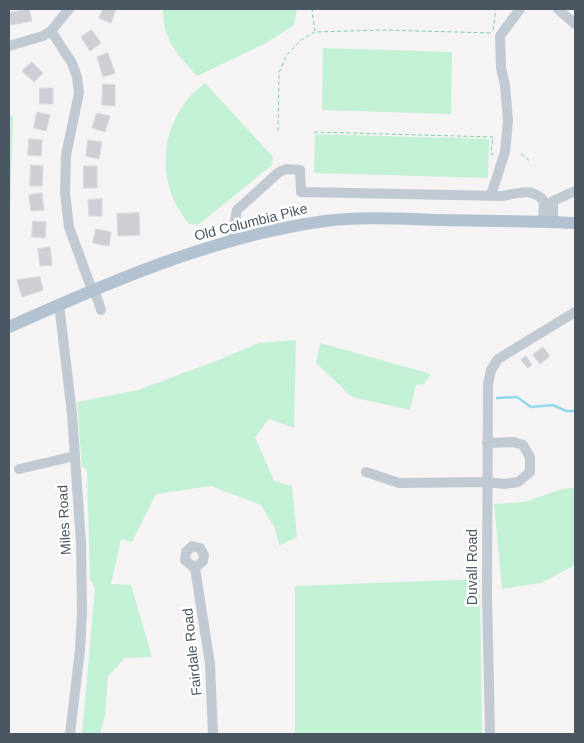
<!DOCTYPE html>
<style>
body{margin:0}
#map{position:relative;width:584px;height:743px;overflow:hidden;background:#f5f3f3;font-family:Helvetica,sans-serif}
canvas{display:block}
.frame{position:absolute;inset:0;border:10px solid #4a5661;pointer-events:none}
</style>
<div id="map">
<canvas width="584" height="743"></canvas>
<div class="frame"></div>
</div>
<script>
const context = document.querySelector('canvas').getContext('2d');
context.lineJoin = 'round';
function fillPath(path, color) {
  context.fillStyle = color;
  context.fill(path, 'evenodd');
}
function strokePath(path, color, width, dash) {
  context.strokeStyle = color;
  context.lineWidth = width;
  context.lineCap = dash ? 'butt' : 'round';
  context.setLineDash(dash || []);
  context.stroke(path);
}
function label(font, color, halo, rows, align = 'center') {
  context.font = font + ' Helvetica,sans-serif';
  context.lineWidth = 5;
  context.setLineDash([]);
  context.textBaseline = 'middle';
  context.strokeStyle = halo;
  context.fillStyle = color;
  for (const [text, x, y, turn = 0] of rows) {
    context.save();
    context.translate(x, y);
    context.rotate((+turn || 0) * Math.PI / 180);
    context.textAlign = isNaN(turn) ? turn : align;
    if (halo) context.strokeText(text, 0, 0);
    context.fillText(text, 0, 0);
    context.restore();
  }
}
fillPath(new Path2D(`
 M163,9H297L294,25L264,44L197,76C178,55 162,39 163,9Z
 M323,48L452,52L451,114L322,110Z
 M205,83L273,157L272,165L198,225L189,224C183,216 177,208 173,198C156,157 169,109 205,83Z
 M9,115L13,116L10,216H9Z
 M315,134L489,139L488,178L314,173Z
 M296,340L294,428L269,419L255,437L274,481L292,486L297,537L279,546L275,528L261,505L211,486L156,494L132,542L121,539L111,584L131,585L152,657L125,658L108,676L105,716L100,734H82L95,588L90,579L87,470L82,467L77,402L138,390L216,361L259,343Z
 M320,343L431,374L424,384L416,385L410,410L352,397L316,363Z
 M575,488V565L541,583L502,589L494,504L525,502L562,489Z
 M480,579L482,734H295V586Z`), '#c3f1d5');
strokePath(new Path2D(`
 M497,398L517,397L531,407L553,405L566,411H575`), '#90daee', 2.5);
const building = new Path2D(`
 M29,9L32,21L11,25L9,13Z
 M103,9H116L111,23L99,18Z
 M92,30L101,43L90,51L81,37Z
 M108,53L115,73L103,77L97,57Z
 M32,62L43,73L34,82L22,71Z
 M103,84L115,85V106L102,105Z
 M40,88H53V104H40Z
 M37,112L50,115L46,131L34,128Z
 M97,113L110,116L105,132L92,128Z
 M29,139L42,140L41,156L28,155Z
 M88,140L102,142L99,159L86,156Z
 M31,165L43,166L42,186H30Z
 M84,166H97V188H84Z
 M42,193L44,210L31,211L29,195Z
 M102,199V216H89L88,200Z
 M139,213L140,235L118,236L117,214Z
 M33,221L46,222L45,238L32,237Z
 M96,229L111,232L109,246L93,243Z
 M50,247L52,265L40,266L38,249Z
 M40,277L43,290L22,297L17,280Z
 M543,347L550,356L540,364L533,355Z
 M526,356L532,365L528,368L521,360Z`);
fillPath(building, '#cdcfd5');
strokePath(building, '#d7d9de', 1);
strokePath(new Path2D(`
 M314,9L312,11L315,31
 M493,30L496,9
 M278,131L279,73L286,56L301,40L315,32L384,30L492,33
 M314,132L493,137L491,154L494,155
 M521,154L531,162`), '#7ad0a6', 1, [4, 2.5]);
strokePath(new Path2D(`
 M558,9L575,24
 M51,31L72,63L77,77L79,93L66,155L65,193L69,227L92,290
 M9,46L43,36L51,31L69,9
 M491,195L505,152L508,121L505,85L501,68L500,36L520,9
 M553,222V201L575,191
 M231,242L237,210L279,172L286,169L300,170L301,192L503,196C518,193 532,187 544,201L543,222
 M94,289L101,310
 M59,304L72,414L81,543L82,612L80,650L70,734
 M19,469L75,456
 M366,472L399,483L487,482L504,484L518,482L530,472V457L523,445L514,442L487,443
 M195,568L203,561L204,555L200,548L192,546L186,552L185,560L195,568L210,664L213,734
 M490,734L487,595L488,384L491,370L498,359L575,312`), '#c1cad2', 10);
strokePath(new Path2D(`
 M9,327C109,282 215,236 325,221C364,216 403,219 442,220C487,221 531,221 575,223`), '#b3c2d1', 12);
label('14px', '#4a5661', '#fff', [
 ["Old Columbia Pike",251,223,-14],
 ["Miles Road",65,520,-93],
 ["Duvall Road",473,567,-90],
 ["Fairdale Road",193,652,-96]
]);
</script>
